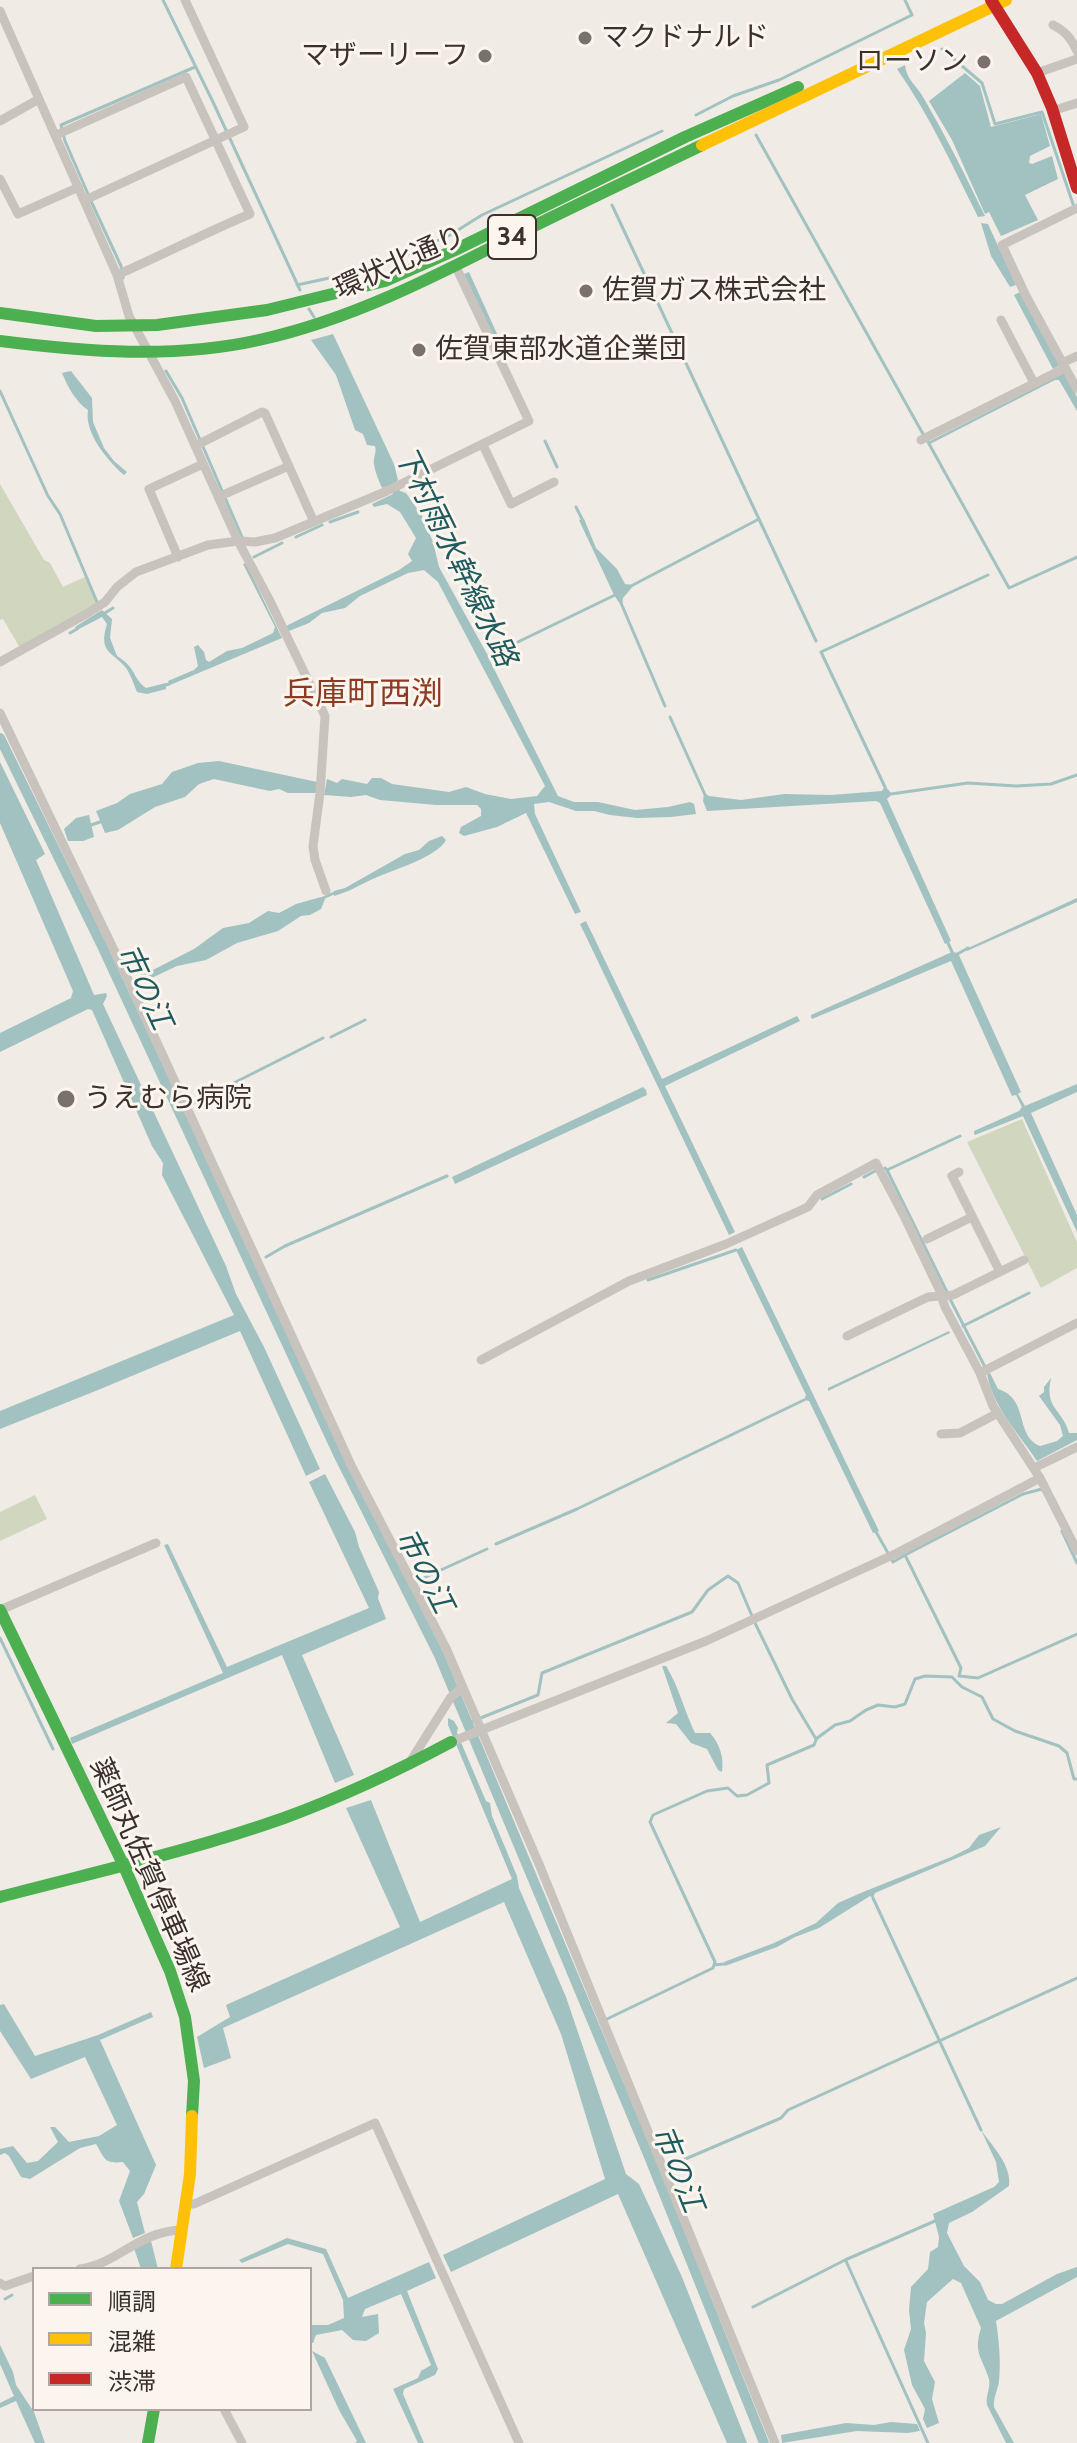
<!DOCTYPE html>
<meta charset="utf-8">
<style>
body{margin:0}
#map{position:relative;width:1077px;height:2443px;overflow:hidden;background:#f0ebe5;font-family:Cabin,"Noto Sans JP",sans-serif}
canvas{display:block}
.legend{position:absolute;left:32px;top:2267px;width:280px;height:144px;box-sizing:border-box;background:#fbf5ee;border:2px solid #aea6a0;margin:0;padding:10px 14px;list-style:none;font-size:24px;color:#3b302b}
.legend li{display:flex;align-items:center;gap:16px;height:40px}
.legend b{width:40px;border:2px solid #aea6a0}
</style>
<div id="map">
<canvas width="1077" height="2443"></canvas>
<ul class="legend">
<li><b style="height:10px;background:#4caf50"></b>順調</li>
<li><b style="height:10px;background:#ffc107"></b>混雑</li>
<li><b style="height:10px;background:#c62828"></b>渋滞</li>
</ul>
</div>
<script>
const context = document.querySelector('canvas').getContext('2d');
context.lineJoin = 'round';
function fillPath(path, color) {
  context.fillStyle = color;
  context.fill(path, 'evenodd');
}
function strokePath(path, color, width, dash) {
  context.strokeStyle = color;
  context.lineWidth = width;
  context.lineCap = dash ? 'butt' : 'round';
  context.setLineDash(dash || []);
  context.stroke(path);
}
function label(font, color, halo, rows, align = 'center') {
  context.font = font + ' Cabin,"Noto Sans JP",sans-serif';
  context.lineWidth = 6;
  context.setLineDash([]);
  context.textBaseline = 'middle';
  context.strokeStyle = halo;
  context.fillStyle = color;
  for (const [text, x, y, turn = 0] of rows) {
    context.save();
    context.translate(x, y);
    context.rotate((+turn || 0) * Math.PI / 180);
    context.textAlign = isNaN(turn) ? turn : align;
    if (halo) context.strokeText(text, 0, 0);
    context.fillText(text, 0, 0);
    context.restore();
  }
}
fillPath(new Path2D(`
 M0,484L44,560L50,563L63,587L87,576L97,602L88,611L20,648L3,619L0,620Z
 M1022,1119L1077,1242V1268L1041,1288L967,1142Z
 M35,1495L47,1519L0,1541V1512Z`), '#d1d6bf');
fillPath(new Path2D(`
 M905,65C906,79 917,86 923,97C946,136 965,175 985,216L978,217C953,167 930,116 897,69Z
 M965,73L980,86L991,127L1041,114L1050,146L1030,156L1029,163L1032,164L1052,156L1058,179L1025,195L1038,220L1001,236L989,212L985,214L952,140L929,101Z
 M981,223L988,224L1016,285L1010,287L991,256Z
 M469,272L508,358L505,360L464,274Z
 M1020,292L1060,365L1053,369L1014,295Z
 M333,334L394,464L398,480L396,482L400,491L406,493L422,516L433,542L439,567L487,654L491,655L489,659L558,796L574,802H598L635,810L668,807L690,802L694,804L696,814L671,817L637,818L610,815L594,811H576L549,802L534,804L535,814L581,912L575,914L526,813L497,827L464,836L459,833L461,827L481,816V809L477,805H436L380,800L366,795L351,797L324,795L327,779L337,783L342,779L367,784L372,778H381L392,784L449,792L466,787L485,794L511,799L537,796L545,786L438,582L424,570L408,573L360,596L345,608L322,613L309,623L289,631L286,626L399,570L412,561L408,554L416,538L400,512L387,504L374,507L372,504L393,494L388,486L382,488C379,481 375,472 374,464C373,457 377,453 375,446L367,445L363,434L355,430L336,375L311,340Z
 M71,371L92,398L93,422L104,448L114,461L127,472L124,475C108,461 84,433 88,410C75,401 68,387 62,373Z
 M1064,373L1077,397V411L1059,380H1055L930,444L928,442Z
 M584,519L596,548L617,569L625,584L634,585L623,598L622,607L614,595L579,520Z
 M246,563L282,638L170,685L168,681L194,670L198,666L194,647L198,645L204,652L206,660L209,662L227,651L242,648L273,633L275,627L243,564Z
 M102,610L112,619L110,638L117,656C137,668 132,678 146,688L166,683V689L147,694L137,692C134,685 131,675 126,668C112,651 98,653 107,624L102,617L77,630L75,627Z
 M219,761L317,782L316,793H288L279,789L270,791L214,779L199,784L185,797L155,807L118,830L105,833L96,811L117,803L130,794L162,784L172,772L198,763Z
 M0,762L45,854L36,860L94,995L106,993L107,996L103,1004L226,1266L236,1294L264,1347L320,1469L306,1476L240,1331L98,1390L0,1429V1411L234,1315L162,1175L163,1163L152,1146L92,1010L88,1009L0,1052V1033L71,998L73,991L0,823Z
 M885,786L892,794L887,799L951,941L945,944L880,803L876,801L707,811L703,801L704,793L709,796L741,800L784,794L831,795L882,791Z
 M89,815L94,837L83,841H68L64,829L76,818Z
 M442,836L446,840C437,857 393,870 375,878C361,884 349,892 334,896V891L345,888L405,854L419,850L429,841Z
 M321,897L325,899L321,909L310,915L301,916L278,931L237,943L206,960L177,966L139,984L135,981L136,976L147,973L194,949L223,928L249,923L268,911L279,913L296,904Z
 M1077,898V902L967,951L966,949Z
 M586,921L662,1079L797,1016L800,1021L665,1086L735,1232L729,1235L580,924Z
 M952,952L958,953L1021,1092L1018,1094L1025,1106L1077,1084V1092L1031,1113L1077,1215V1232L1023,1116L975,1135L974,1133V1131L1019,1111L1022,1107L1016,1095L1012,1096L951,961L812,1019L811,1017V1015Z
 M643,1087L646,1090L647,1095L455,1184L452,1177Z
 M742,1247L879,1531L873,1533L809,1401L804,1400L806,1395L736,1250Z
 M949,1331L950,1333L828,1391V1388Z
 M990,1373L998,1389C1030,1399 1014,1435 1040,1446L1057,1441L1063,1436L1060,1425L1039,1396L1044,1392V1387L1051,1378C1044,1409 1062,1408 1069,1433H1077V1440L1037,1461C1019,1434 993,1407 987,1374Z
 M325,1474L355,1532L359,1547L379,1592L378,1598L386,1619L302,1655L354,1775L335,1783L282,1655L72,1744L70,1738L223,1673L164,1545L168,1544L227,1667L369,1608L309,1482Z
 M662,1666H666C679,1687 684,1710 695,1733H710C720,1744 724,1758 722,1772L718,1770L707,1749L691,1743L676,1724L666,1723L678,1713Z
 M448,1718L454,1721L458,1728L457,1733L486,1801L490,1803L492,1816L517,1876L519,1888L566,1997L626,2174L639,2184L682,2277L747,2443H727L618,2194L451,2272L443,2255L605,2179L561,2034L504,1902L223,2028L231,2058L204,2068L197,2037L230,2017L226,2005L400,1927L346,1808L371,1800L420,1922L512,1879L448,1725Z
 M1001,1827L985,1846L875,1893L873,1898L870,1896L819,1928L795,1937L777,1947L725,1966L724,1962L774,1943L816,1923L838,1903L863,1892L951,1857L969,1848L979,1835Z
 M4,2004L35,2056L98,2035L151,2012L153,2017L100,2040L156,2165L144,2194L137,2202L145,2233L133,2238L119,2201L130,2171L123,2162C104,2164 105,2159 96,2144L80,2148L30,2179L21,2177L9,2156L5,2153L0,2155V2149L13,2146L27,2163L38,2161L58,2142L50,2127H55L69,2142L99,2136L117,2125L85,2057L31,2079L0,2031V2005Z
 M981,2130C992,2146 1012,2165 1009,2186L972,2212L949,2223L947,2233L964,2266L980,2282L988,2300L996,2304H1002L1057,2274L1077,2267V2277L996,2321C999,2341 1001,2361 999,2381C998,2390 993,2397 994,2407L1014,2443H1006L987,2405C985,2396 991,2387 989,2379C982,2357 973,2353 981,2328L961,2283L953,2279L927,2302L924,2323L926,2333L924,2361L935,2382L932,2399L939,2423L927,2428L923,2419L925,2409L912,2385L904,2350L911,2329L909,2310L911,2287L928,2269L930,2252L938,2247L939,2237L933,2214L994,2187L999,2182L996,2162Z
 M287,2238L326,2249L348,2298L429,2262L436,2278L407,2291L438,2369L435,2375L404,2389L403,2394L424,2443H418L393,2389L418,2378L421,2371L431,2365L401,2294L365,2309L362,2317L378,2314L379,2333L366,2341L353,2340L342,2330L316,2335L313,2343H310V2325H328L344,2318L343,2300L323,2254L288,2244L242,2263L239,2260Z
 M151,2241L158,2269H141L134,2248Z
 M0,2345L13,2372L16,2385L34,2412L45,2443H35L16,2401L0,2408V2403L14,2396L0,2364Z
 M312,2351L325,2358L366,2443H355L357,2441L339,2410Z
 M891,2422L917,2424L920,2431L908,2433L857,2431L782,2443L781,2435L846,2423L874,2425Z`), '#a1c2c1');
strokePath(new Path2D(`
 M163,0L213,102L300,290
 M942,49L982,83L995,124L1042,112L1073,204
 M696,115L733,96L779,80L912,15L905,0
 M756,135L923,434
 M88,194L65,141L61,125L195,67
 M91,201L121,266L123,278
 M612,205L816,641
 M297,285L380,267L450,235L482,215L662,131
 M309,309L314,317
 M166,371L182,398L242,537
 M0,391L48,496L60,514L97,602
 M545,441L557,467
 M928,442L1009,588L1077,557
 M576,507L583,521
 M330,522L358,512
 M296,537L322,525
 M254,557L282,543
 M631,586L759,519
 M621,603L665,706
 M105,613L113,608
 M70,633L77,629
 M491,655L615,595
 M166,685L169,684
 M670,717L706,797
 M885,787L821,652L988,575
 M891,794L968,783L1016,786L1051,784L1077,775
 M88,826L103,821
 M323,898L334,893
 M947,941L954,956L968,948
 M331,1037L365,1020
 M192,1104L323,1038
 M885,1168L887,1170L960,1136
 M887,1170L947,1292
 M864,1177L875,1171
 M822,1199L851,1184
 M266,1257L285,1246L447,1176
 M648,1280L736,1250
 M950,1299L985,1367
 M963,1326L1029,1293
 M875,1530L893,1562L905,1555L961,1668L959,1676L978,1678L1077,1634
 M1062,1531L1077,1563
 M496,1544L577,1509L804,1400
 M905,1555L1023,1494L1042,1489L1043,1491
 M419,1580L487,1549
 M755,1623L792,1699L816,1739L835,1725L850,1721L866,1710L878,1705L895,1707L905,1704L915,1679L925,1676L952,1677L962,1687L982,1697L993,1719L1015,1731L1059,1746L1067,1753L1074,1779H1077
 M0,1638L53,1749
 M468,1723L538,1695L542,1673L692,1612L708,1590L728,1576L738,1583L752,1616
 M873,1898L981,2130
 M714,1965L724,1964
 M607,2019L713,1968L715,1962L650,1822L653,1815L707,1791L728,1788L737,1796L747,1795L769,1783L767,1765L814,1745L816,1740
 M669,2166L781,2118L788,2110L1077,1978
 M846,2261L928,2443
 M5,2299L12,2295
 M753,2307L845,2260L935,2221`), '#a1c2c1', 3);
strokePath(new Path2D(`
 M0,738L102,946L338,1454L439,1655L650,2159L764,2443`), '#a1c2c1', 10);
strokePath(new Path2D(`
 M0,11L117,275L129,316L175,401L238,541L269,599L325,716L320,793L313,846L315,860L326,891
 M1053,25C1065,31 1071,38 1077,51
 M1037,73L1077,59
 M1052,111L1077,103
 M0,121L39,99
 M56,135L186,77L250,214C205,233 162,255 117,275
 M0,179L18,214L79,187
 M85,200L244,127L185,0
 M1077,208L1002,245L1026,296L1077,389
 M1001,320L1034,383
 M1062,363L1077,356
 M921,440L1065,368
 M483,445L511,504L554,482
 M195,446L262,412L265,413L314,522
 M218,497L289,466
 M178,557L149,489L203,464
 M0,662L88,613L105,602L117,587L136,572L208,545L238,541L255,542L275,538L387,491L529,421L455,265
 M0,713L125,973L351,1465L446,1648L539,1864L775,2443
 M959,1172L952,1176L1000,1272
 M927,1239L972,1217
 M847,1336L928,1297L953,1295L1024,1260
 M980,1373L1077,1323
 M941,1434L960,1433L998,1413
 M1034,1468L1077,1447
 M1040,1478L1077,1551
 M0,1610L156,1543
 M451,1742L706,1641L897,1553L1040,1478L993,1406L980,1373L945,1307L939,1289L905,1218L876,1163L817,1195L808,1207L726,1244L629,1281L481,1360
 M410,1762L451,1697L463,1687
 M186,2204H194L375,2123L519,2443
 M80,2269C118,2264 138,2231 182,2230
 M0,2283L5,2286L34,2276
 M224,2409L242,2443`), '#c9c3be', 9);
strokePath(new Path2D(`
 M0,313L96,326L157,325L267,310L385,281L455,250L685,137L798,87
 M0,341C86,352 174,359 259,340C350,320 434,277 516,235C578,204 640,175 702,145
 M0,1610L123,1864L170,1971L185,2017L194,2081L192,2116
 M0,1897C95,1872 191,1851 284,1818C341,1797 397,1771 451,1742
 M148,2443L154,2409`), '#4caf50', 12);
strokePath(new Path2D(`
 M702,145L1006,0
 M176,2269L190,2174L192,2116`), '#ffc107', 12);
strokePath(new Path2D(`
 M991,0L1037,73L1052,108L1077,188`), '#c62828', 12);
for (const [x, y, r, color] of [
 [585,38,8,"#7a716c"],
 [485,56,8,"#7a716c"],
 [984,62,8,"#7a716c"],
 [586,291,8,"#7a716c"],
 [419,350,8,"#7a716c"],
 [66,1099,10,"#7a716c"]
]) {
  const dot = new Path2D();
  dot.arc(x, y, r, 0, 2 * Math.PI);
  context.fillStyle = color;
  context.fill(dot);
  strokePath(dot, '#fbf5ee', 3);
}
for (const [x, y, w] of [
 [512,237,48]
]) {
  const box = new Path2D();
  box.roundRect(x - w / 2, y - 22, w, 44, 6);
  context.fillStyle = '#fbf5ee';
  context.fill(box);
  strokePath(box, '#3b302b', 2);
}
label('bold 26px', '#3b302b', null, [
 ["34",512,237]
]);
label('28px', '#3b302b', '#fbf5ee', [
 ["マクドナルド",601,38],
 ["マザーリーフ",469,56,"right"],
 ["ローソン",968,62,"right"],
 ["佐賀ガス株式会社",602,291],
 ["佐賀東部水道企業団",435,350],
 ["うえむら病院",84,1099]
], 'left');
label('28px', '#3b302b', '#fbf5ee', [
 ["環状北通り",400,263,-24],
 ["薬師丸佐賀停車場線",149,1875,66]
]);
label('italic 30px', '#1f5a5e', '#fbf5ee', [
 ["下村雨水幹線水路",455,557,64],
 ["市の江",144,987,65],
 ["市の江",424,1571,63],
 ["市の江",677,2169,68]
]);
label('32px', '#8c3b22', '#fbf5ee', [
 ["兵庫町西渕",363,695]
]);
</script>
